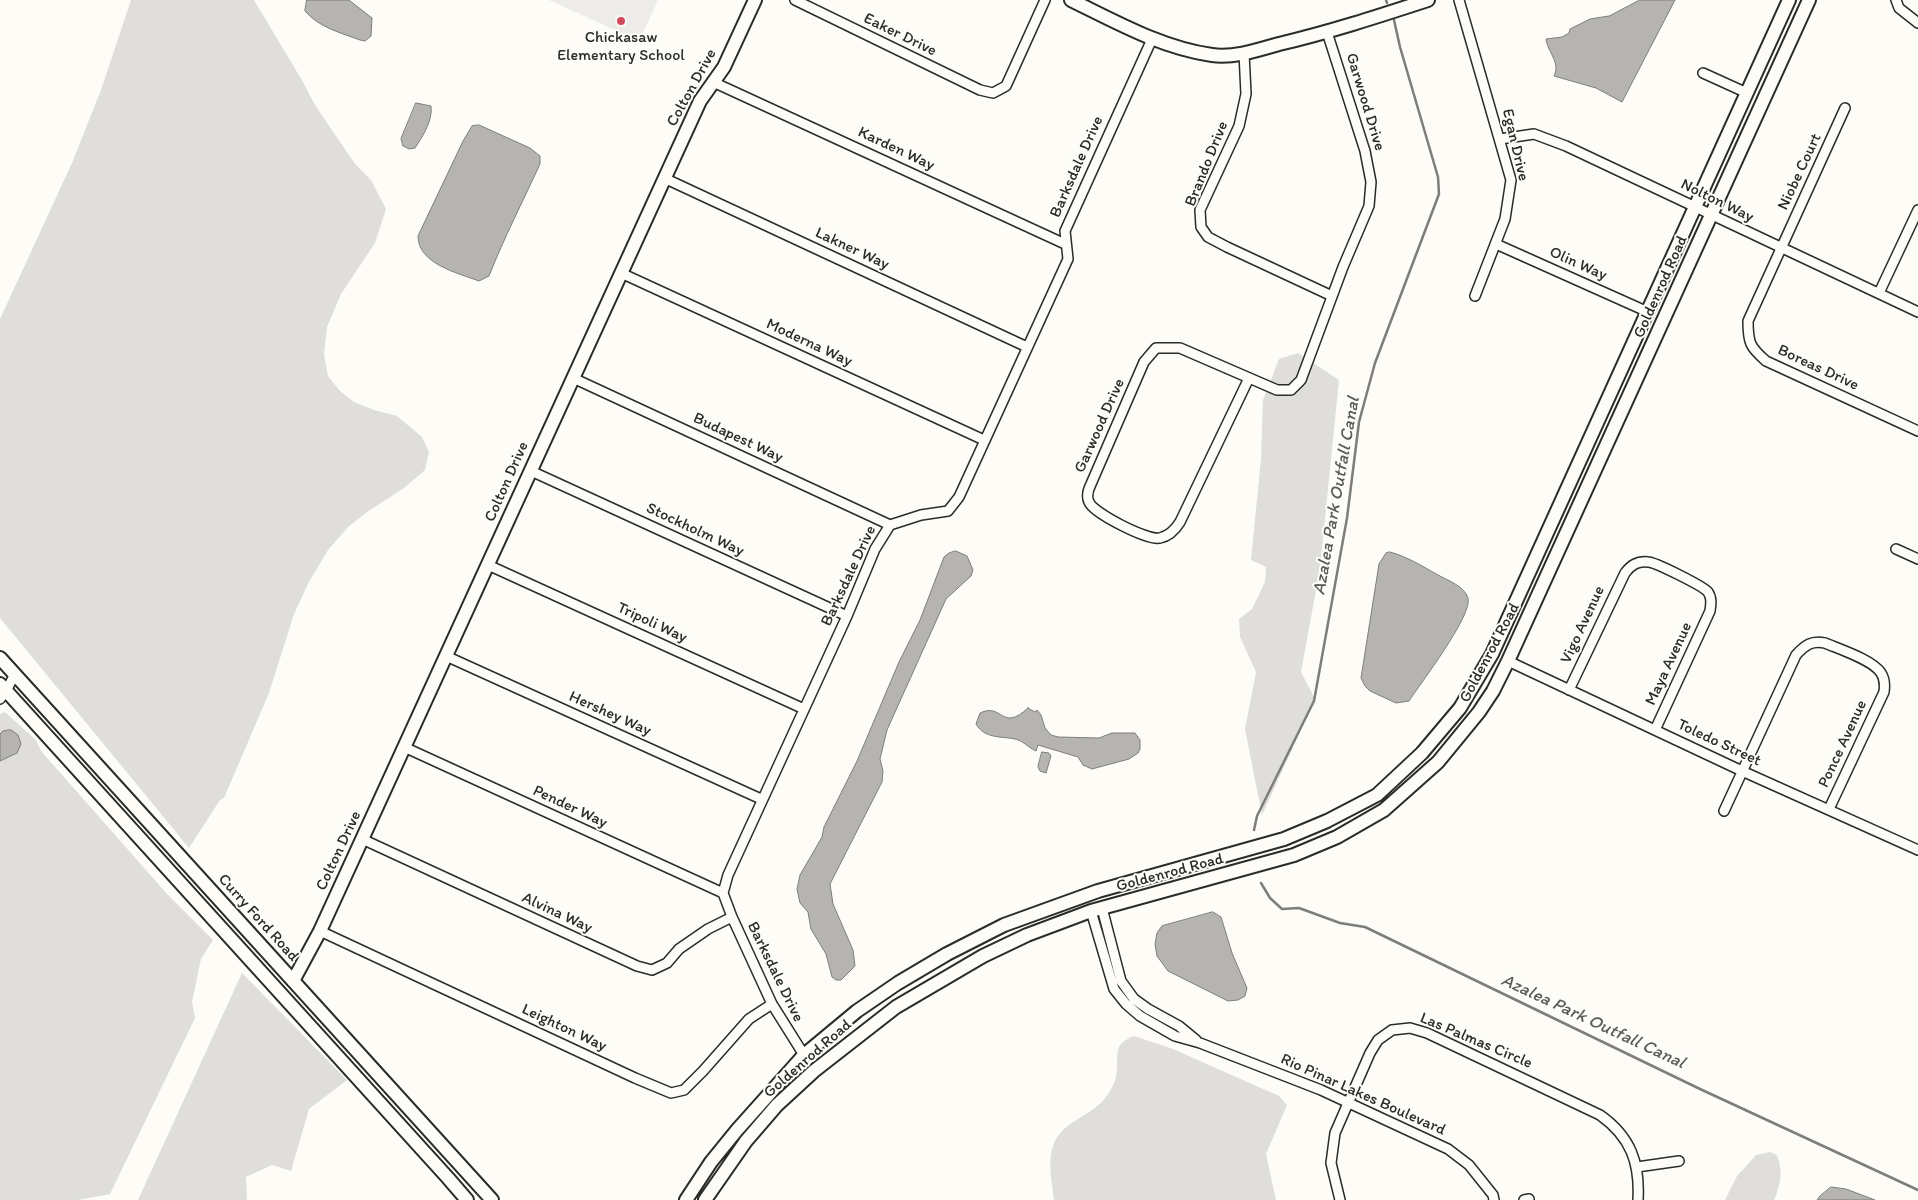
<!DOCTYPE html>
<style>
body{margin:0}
canvas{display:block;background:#fdfcf7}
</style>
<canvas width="1918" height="1200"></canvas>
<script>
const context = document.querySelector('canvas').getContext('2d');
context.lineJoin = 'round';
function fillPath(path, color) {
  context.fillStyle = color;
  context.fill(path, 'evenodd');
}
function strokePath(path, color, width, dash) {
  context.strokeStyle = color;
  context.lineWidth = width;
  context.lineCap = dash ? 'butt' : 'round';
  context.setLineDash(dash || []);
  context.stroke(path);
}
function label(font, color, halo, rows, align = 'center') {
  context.font = font + ' Itim,sans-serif';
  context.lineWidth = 4;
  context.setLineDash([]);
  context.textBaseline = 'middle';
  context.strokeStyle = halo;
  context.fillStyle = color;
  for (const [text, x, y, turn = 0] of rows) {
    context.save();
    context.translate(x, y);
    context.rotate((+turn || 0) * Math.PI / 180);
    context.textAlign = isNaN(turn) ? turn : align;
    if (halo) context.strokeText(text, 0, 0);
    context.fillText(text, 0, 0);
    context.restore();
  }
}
fillPath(new Path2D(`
 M549,0H658L639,41Z`), '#edece8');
fillPath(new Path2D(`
 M131,0H254L303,82L315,105L355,164L371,180L386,209L375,243L341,294L327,327L324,355L328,376L340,391L354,402L374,410L397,416L422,437L429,452L425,470L404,488L367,512L348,527L328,550L309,582L294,614L269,693L224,798L220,800L189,848L0,618V319L72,163L101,90Z
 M1298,353L1339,380L1320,568L1301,672L1315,699L1262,815L1245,729L1256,672L1240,637L1239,619L1252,609L1265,582L1266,567L1251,560L1261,459L1263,400L1279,359Z
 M5,712L36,740L41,751L168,895L213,940L201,959L192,1002L195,1018L110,1194L78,1200H0V714Z
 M242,973L347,1080L309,1109L291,1171L272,1165L246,1177L247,1200H138Z
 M1134,1036L1173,1049L1279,1096L1287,1105L1266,1154L1276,1200H1054C1052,1181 1046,1157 1056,1139C1068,1119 1093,1115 1106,1097C1112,1089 1117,1079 1117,1069C1118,1051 1114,1044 1134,1036Z
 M1770,1152L1777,1155C1783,1171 1781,1184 1774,1200H1725L1737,1176L1756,1155Z`), '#dfdeda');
const water = new Path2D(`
 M307,0H349L372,18L371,36L365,41L360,40C341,33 318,27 305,11Z
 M1640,0H1675L1622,102L1596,88L1554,76C1561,63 1547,51 1546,39L1562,37L1569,33L1570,29L1590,19L1609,16Z
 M416,103L431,106C433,120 423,136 415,148L409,149L403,146L401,139Z
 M479,125L530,148L540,156V164C523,201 504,238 489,276L479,281C458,273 418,264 418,236L463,141L472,126Z
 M956,551L967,556L973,570L971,576L946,599L887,730L880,759L883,771L882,782L830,884L833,904L853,950L855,966L841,980H836L832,977L826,954L811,929L808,912L800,903L797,889L800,875L822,837L824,827L857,761L899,662L920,620L944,557L949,553Z
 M1390,552C1408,557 1422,566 1438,575C1449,581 1464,586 1468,598C1473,615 1420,684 1409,701L1396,703L1370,691L1365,686L1361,678L1379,564L1386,553Z
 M1028,708L1035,712L1037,710L1041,715L1045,728L1051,735L1058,737L1099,738L1112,733H1135L1140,740V749L1138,753L1129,759L1092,769L1083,765L1078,757L1038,745L1036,751C1029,748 1022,740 1015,739C1000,736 985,739 976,724L980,713C1003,702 1001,733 1028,708Z
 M11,730L18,735L21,744L17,753L0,761V734L3,731Z
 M1042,752L1049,753L1051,756L1046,773L1040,771L1038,767Z
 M1213,912L1221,917L1232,953L1247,988L1245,996L1238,1000L1228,1001L1168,971L1157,956L1155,944L1157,933L1162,926Z
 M1831,1187L1846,1189L1875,1200H1817L1820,1196Z`);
fillPath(water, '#b5b4b1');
strokePath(water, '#7e7d7b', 1);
strokePath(new Path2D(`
 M1386,0L1387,3
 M1254,830L1257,816L1314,701L1347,518L1359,422L1375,363L1439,194L1438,177L1400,47L1394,20
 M1261,883L1270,898L1282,909L1299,908L1340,923L1365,927L1700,1089L1918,1190`), '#7e7d7b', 2.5);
const street = new Path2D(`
 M795,0L980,90L993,93L1006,86L1045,0
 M1459,0L1511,180L1505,219L1475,296
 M1896,0L1899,8L1918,23
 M1244,53L1246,94L1239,126L1200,210L1201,227L1208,237L1227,247L1332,296
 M1703,73L1747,93
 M713,82L1065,244
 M1845,108L1748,321C1748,343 1750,347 1766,361L1918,431
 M1500,139L1534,134L1566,146L1918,312
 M664,178L1027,347
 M1496,244L1648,312
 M621,273L984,440
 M1879,293L1918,210
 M573,378L890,525
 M1249,378L1180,522C1175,530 1169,536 1160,538C1148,541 1093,513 1089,502C1086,496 1088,490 1091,484L1144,362L1156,348H1180L1277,390H1291L1301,380L1343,267L1369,206L1371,182L1365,151L1327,32
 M531,471L847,616
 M1896,549L1918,559
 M488,565L804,709
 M446,656L761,799
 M1508,661L1742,771L1918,850
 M1569,690L1625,573C1631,565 1637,561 1648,562C1655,562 1703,586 1708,592C1712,598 1711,604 1710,611L1655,730
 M0,699L6,691L15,674
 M404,747L723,893
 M1724,811L1796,655C1805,645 1812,640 1825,643C1839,649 1873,660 1881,673C1885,679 1885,685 1884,692L1829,809
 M362,839L637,966L652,970L667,963L679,949L708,929L732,917
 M1102,908L1121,981L1134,999L1148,1009L1179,1026L1196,1040
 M1091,911L1114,989L1126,1004L1140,1016L1175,1036L1200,1043L1321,1090L1448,1149L1469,1165L1493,1195L1494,1200
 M320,931L635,1078L671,1093L684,1090L703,1071L749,1019L772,1004
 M804,1055L772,1004L732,917L723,893L728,875L847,616L875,549L890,525L921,515L948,511L959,497L1068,259L1065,231L1152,39
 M1637,1167L1679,1161
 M1340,1200L1331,1163L1335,1133L1370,1053L1378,1040L1392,1030L1410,1028L1427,1033L1600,1115C1631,1137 1640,1163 1638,1200
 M1524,1200L1529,1199`);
const secondary = new Path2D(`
 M1071,0C1116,22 1162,48 1212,55C1234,58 1258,50 1279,44C1330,32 1379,16 1428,0
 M0,658L492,1200
 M0,684L448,1178L467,1200
 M293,981L320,931L700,101L724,67L755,0
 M686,1200L711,1162L737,1130L804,1055L857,1011L898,983L947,954L1004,925L1098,891L1284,839L1327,821L1377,795L1422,753L1460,708L1492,654L1789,0
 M705,1200L746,1141L777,1105L814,1071L896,1007L983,956L1027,935L1091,911L1294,855L1337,837L1384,810L1438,762L1479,712L1493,691L1508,661L1809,0`);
strokePath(street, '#2b2b2b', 12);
strokePath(secondary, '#2b2b2b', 16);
strokePath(street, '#fdfcf7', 9);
strokePath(secondary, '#fdfcf7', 12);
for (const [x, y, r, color] of [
 [621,21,5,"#d1495b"]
]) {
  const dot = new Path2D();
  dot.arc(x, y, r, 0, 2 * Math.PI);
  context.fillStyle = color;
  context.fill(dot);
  strokePath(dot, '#fdfcf7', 2);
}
label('16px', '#2b2b2b', '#fdfcf7', [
 ["Eaker Drive",900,35,26],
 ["Colton Drive",692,88,-61],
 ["Garwood Drive",1365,102,73],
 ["Egan Drive",1515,145,77],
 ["Karden Way",896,149,25],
 ["Brando Drive",1207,164,-68],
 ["Barksdale Drive",1077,167,-66],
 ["Niobe Court",1800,172,-65],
 ["Nolton Way",1717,201,26],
 ["Lakner Way",852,249,25],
 ["Olin Way",1578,264,24],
 ["Goldenrod Road",1661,287,-66],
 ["Moderna Way",809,343,25],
 ["Boreas Drive",1818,368,25],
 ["Garwood Drive",1100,426,-66],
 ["Budapest Way",738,438,25],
 ["Colton Drive",507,482,-66],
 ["Stockholm Way",695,530,25],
 ["Barksdale Drive",849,576,-65],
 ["Tripoli Way",652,623,25],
 ["Vigo Avenue",1583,625,-65],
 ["Goldenrod Road",1490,653,-62],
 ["Maya Avenue",1669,664,-65],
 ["Hershey Way",610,714,24],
 ["Toledo Street",1719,743,25],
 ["Ponce Avenue",1843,744,-65],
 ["Pender Way",570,807,25],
 ["Colton Drive",339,851,-65],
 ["Goldenrod Road",1170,873,-15],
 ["Alvina Way",557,913,25],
 ["Curry Ford Road",258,918,48],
 ["Barksdale Drive",775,972,64],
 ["Leighton Way",564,1028,25],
 ["Las Palmas Circle",1476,1041,23],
 ["Goldenrod Road",808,1059,-41],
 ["Rio Pinar Lakes Boulevard",1363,1095,24]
]);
label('16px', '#2b2b2b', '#fdfcf7', [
 ["Chickasaw",621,38],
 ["Elementary School",621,56]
]);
label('italic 18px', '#5b5b5a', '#fdfcf7', [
 ["Azalea Park Outfall Canal",1337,496,-80],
 ["Azalea Park Outfall Canal",1593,1022,25]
]);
</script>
